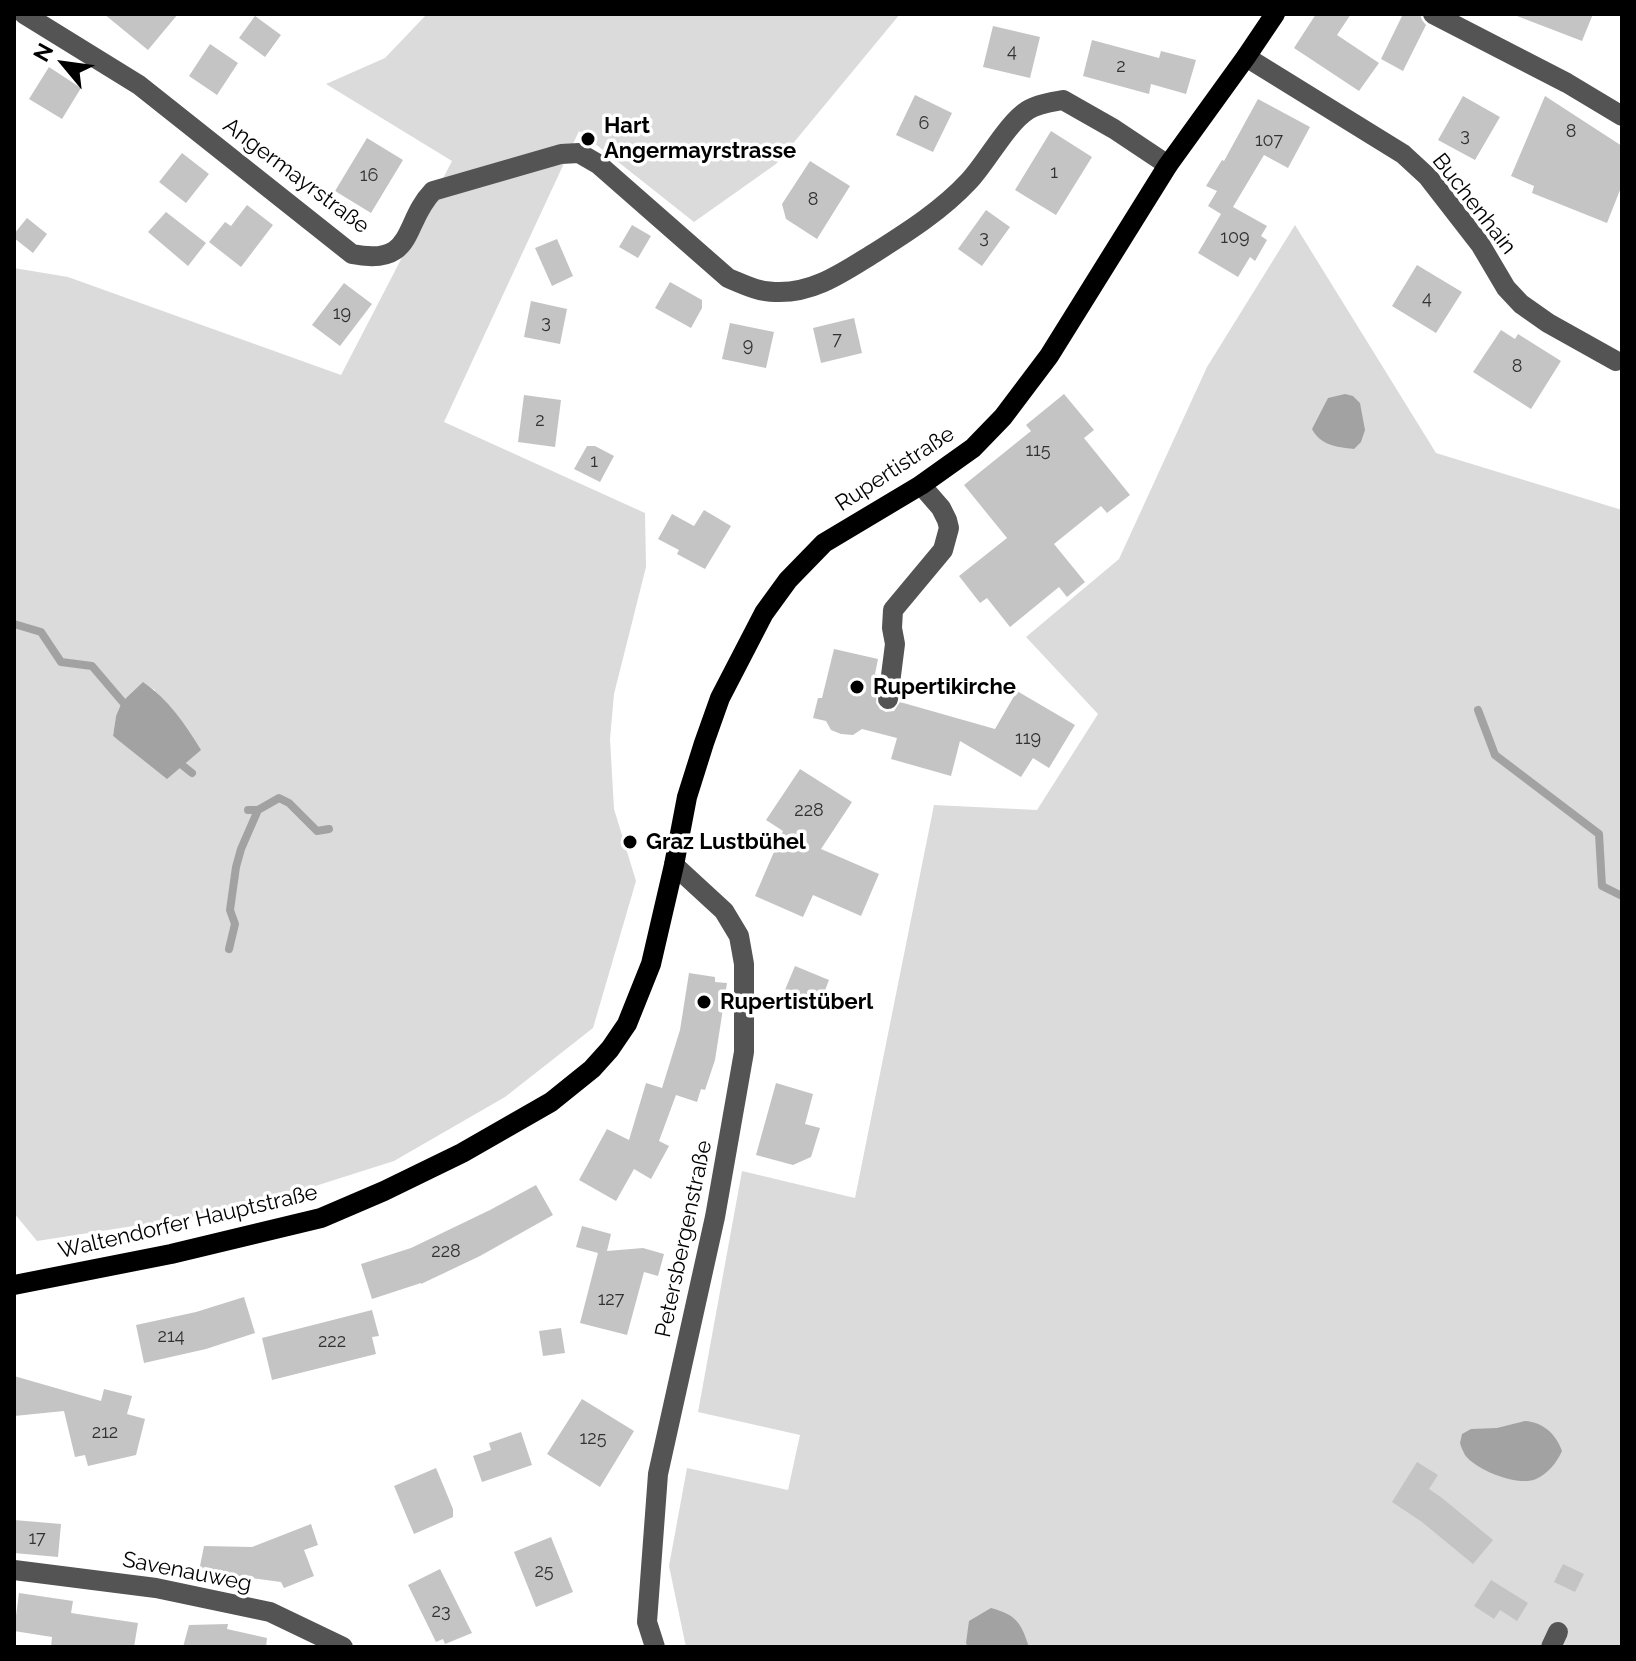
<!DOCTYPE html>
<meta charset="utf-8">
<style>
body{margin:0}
#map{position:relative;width:1636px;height:1661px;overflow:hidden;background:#fff;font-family:Raleway,sans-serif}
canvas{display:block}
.frame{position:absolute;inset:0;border:16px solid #000;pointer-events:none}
.north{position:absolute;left:24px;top:24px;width:80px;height:80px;-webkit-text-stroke:6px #fff;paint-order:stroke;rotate:299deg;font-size:22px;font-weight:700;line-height:32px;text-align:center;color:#000}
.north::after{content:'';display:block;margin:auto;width:28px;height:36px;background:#000;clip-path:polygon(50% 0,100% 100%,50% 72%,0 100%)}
</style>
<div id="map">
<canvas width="1636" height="1661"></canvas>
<div class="frame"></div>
<div class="north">N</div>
</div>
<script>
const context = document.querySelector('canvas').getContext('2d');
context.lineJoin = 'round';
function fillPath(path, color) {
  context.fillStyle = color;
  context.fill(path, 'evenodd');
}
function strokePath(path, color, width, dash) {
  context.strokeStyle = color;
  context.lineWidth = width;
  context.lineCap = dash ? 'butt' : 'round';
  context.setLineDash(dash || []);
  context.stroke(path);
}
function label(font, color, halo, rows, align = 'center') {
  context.font = font + ' Raleway,sans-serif';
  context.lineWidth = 7;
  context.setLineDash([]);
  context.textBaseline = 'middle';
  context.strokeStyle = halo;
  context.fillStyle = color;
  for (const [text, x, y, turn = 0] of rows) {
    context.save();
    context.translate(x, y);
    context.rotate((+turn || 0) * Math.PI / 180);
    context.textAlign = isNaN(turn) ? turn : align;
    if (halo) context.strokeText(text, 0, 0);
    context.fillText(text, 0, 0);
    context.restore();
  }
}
fillPath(new Path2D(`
 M427,14H900L776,164L694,222L579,131L444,422L645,513L646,567L614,694L610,739L614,809L636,881L593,1028L505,1097L394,1161L243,1209L37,1241L14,1213V268L68,277L341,375L452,161L326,84L385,58ZM142,683L155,690L138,754L113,736L116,716Z
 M1295,225L1436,453L1622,510V1647H686L669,1566L687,1468L788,1490L800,1435L698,1412L742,1171L855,1198L934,805L1037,810L1098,714L1026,637L1119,559L1207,367Z`), '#dbdbdb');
fillPath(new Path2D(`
 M1345,394L1353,396L1360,403L1365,430L1361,442L1354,449C1336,447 1320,445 1312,429L1328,398Z
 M143,682C169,700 185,724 201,750L167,779L113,736L116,716L122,702Z
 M1525,1421C1543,1422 1556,1434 1562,1451C1557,1462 1548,1474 1536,1479C1518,1487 1476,1470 1465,1455C1463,1451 1461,1447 1460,1443L1462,1434L1471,1429L1497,1428Z
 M991,1608C1016,1615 1021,1622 1029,1647H968L966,1643L969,1621Z`), '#a2a2a2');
strokePath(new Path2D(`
 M14,624L41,632L61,662L92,666L127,707
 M1478,710L1495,755L1599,834L1602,886L1622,896
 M177,761L192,773
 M248,810H258L279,798L289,803L317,831L329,829
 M229,949L235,924L230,910L236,867L241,849L258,810`), '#a2a2a2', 8);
fillPath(new Path2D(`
 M104,14H178L148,50Z
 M1316,14H1351L1337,35L1379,63L1359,91L1294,48Z
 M1403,14H1420L1422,20L1426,25L1403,71L1381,59Z
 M1518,14H1593L1582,41L1517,16Z
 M255,16L281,35L265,57L239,38Z
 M993,26L1040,37L1030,78L983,67Z
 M1092,40L1159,58L1161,51L1196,60L1186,94L1151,84L1149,94L1083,76Z
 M210,44L238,63L217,95L189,76Z
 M49,67L81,88L62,119L29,99Z
 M915,95L952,113L933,152L896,135Z
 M1463,96L1500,117L1475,160L1438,140Z
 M1545,96L1622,146V185L1607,223L1532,193L1534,186L1511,176Z
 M1258,99L1310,127L1288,168L1264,155L1233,207L1267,226L1261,236L1267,240L1255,261L1250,257L1238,277L1198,253L1221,214L1208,206L1217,191L1206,186L1222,160L1224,161Z
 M1051,131L1092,157L1056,215L1015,190Z
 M367,138L403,160L371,213L335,191Z
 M182,153L209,174L186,203L159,182Z
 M810,161L850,186L817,239L786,219L782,204Z
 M247,205L273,225L241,267L209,242L225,222L231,226Z
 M986,210L1010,227L982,266L958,249Z
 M166,212L206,243L188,266L148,232Z
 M27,218L47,234L33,253L14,238V234Z
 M632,225L651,236L638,258L619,247Z
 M557,239L573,276L552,286L535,248Z
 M1417,265L1462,292L1436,333L1392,306Z
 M670,282L702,300V308L691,328L655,308Z
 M344,283L372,304L340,346L312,325Z
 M531,301L567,309L560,344L524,337Z
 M854,318L862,353L821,363L813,328Z
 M730,323L774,332L766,368L722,359Z
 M1501,330L1515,339L1518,334L1561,361L1531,409L1473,372Z
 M1064,394L1094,430L1084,438L1130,495L1107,513L1101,506L1054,544L1085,582L1067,597L1059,587L1010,627L987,598L980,603L959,576L1007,538L964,485L1031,431L1026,425Z
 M524,395L561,400L555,447L518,442Z
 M587,446H595L614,456L600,482L574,469Z
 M704,510L731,526L705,569L677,554L679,550L658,539L672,514L694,526Z
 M834,649L878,659L875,674L878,675L876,703L880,709L886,712L894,711L900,702L995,729L1017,691L1075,725L1049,768L1033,758L1021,777L960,741L951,776L891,759L897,738L862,729L853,735L841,734L831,730L826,721L813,718L818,698H822Z
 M800,769L852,802L821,849L879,874L861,916L813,895L803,917L755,896L783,831L766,820Z
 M795,966L829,980L817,1011L782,997Z
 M689,973L715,977V982L727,983L715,1060L705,1090L701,1089L697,1102L676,1095L659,1141L669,1146L651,1179L634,1169L616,1201L579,1180L607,1129L629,1140L646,1083L662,1088L680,1030Z
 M776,1083L813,1094L805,1124L820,1128L811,1157L793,1165L756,1155Z
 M536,1185L553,1215L480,1256L421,1284V1283L372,1299L361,1264L411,1248L490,1210Z
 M582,1226L611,1234L607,1251L643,1248L664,1254L658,1276L644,1272L627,1335L580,1323L598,1253L576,1247Z
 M244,1297L255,1333L206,1349L144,1363L136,1325L196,1312Z
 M372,1310L379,1336L372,1337L376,1354L272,1380L262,1338Z
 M561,1328L565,1353L543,1356L539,1331Z
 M14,1376L101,1401L104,1389L132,1396L127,1414L145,1419L136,1455L88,1466L85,1455L75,1457L64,1411L14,1416Z
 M582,1399L634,1431L600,1487L547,1454Z
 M521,1432L532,1465L482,1482L473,1456L491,1450L489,1443Z
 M1417,1462L1438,1475L1429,1489L1442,1498L1493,1540L1473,1564L1422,1522L1392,1502Z
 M436,1468L453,1509V1517L414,1534L394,1486Z
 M14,1520L61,1524L58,1557L14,1553Z
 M311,1524L318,1545L304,1550L314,1576L284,1588L281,1582L199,1571L204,1546L252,1547Z
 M551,1537L573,1592L536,1607L514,1552Z
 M1563,1564L1584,1574L1575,1592L1554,1582Z
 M440,1569L472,1633L445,1644L443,1639L436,1642L408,1585Z
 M1491,1580L1528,1603L1517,1621L1500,1610L1494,1619L1474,1606Z
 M19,1593L73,1601L71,1613L138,1623L134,1647H51L52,1637L14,1631Z
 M228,1624L227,1629L267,1638L266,1647H183L189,1625Z`), '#c4c4c4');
strokePath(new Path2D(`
 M24,14L139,85L352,254C416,267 402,223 433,191L561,154L579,153L598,164L728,278C743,284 758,292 775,292C814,294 845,271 876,252C909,231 942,210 969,181C987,162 1007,123 1028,110C1037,104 1052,102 1063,100L1114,129L1168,165
 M1433,14L1567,83L1622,116
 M1246,57L1403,154L1428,177L1480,244L1506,288L1521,304L1548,323L1616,361
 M888,699L895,644L892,628L893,610L943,550L949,528L947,520L941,508L921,485
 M14,1570L156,1588L270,1612L343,1647
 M655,1647L647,1622L658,1474L715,1217L744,1052V964L739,936L724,911L674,865
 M1551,1647L1558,1632`), '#545454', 20);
strokePath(new Path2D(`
 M14,1285L171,1254L321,1218L384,1191L462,1153L551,1102L592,1069L610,1049L627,1024L651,964L674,865L687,797L704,743L720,698L764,613L788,580L824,543L921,485L973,448L1003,417L1049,356L1168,165L1246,57L1275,14`), '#000', 20);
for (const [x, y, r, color] of [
 [588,139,8,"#000"],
 [857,687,8,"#000"],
 [630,842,8,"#000"],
 [704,1002,8,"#000"]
]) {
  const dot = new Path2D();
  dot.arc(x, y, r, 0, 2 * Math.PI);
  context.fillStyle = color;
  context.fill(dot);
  strokePath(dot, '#fff', 3);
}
label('18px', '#313131', null, [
 ["4",1012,52],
 ["2",1121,67],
 ["6",924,124],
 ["8",1571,132],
 ["3",1465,136],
 ["107",1269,141],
 ["1",1054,173],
 ["16",369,176],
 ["8",813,200],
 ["3",984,238],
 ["109",1235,238],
 ["4",1427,299],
 ["19",342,314],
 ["3",546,323],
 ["7",837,340],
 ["9",748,346],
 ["8",1517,367],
 ["2",540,421],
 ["115",1038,451],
 ["1",594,462],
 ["119",1028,739],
 ["228",809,811],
 ["228",446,1252],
 ["127",611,1300],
 ["214",171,1337],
 ["222",332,1342],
 ["212",105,1433],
 ["125",593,1439],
 ["17",37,1539],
 ["25",544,1572],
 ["23",441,1612]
]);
label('bold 22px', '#000', '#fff', [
 ["Hart",604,126],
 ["Angermayrstrasse",604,151],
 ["Rupertikirche",873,687],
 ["Graz Lustbühel",646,842],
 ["Rupertistüberl",720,1002]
], 'left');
label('22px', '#000', '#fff', [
 ["Angermayrstraße",296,176,37],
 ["Buchenhain",1474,204,52],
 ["Rupertistraße",895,469,-33],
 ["Waltendorfer Hauptstraße",188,1222,-13],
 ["Petersbergenstraße",684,1239,-78],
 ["Savenauweg",187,1572,11]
]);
</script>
